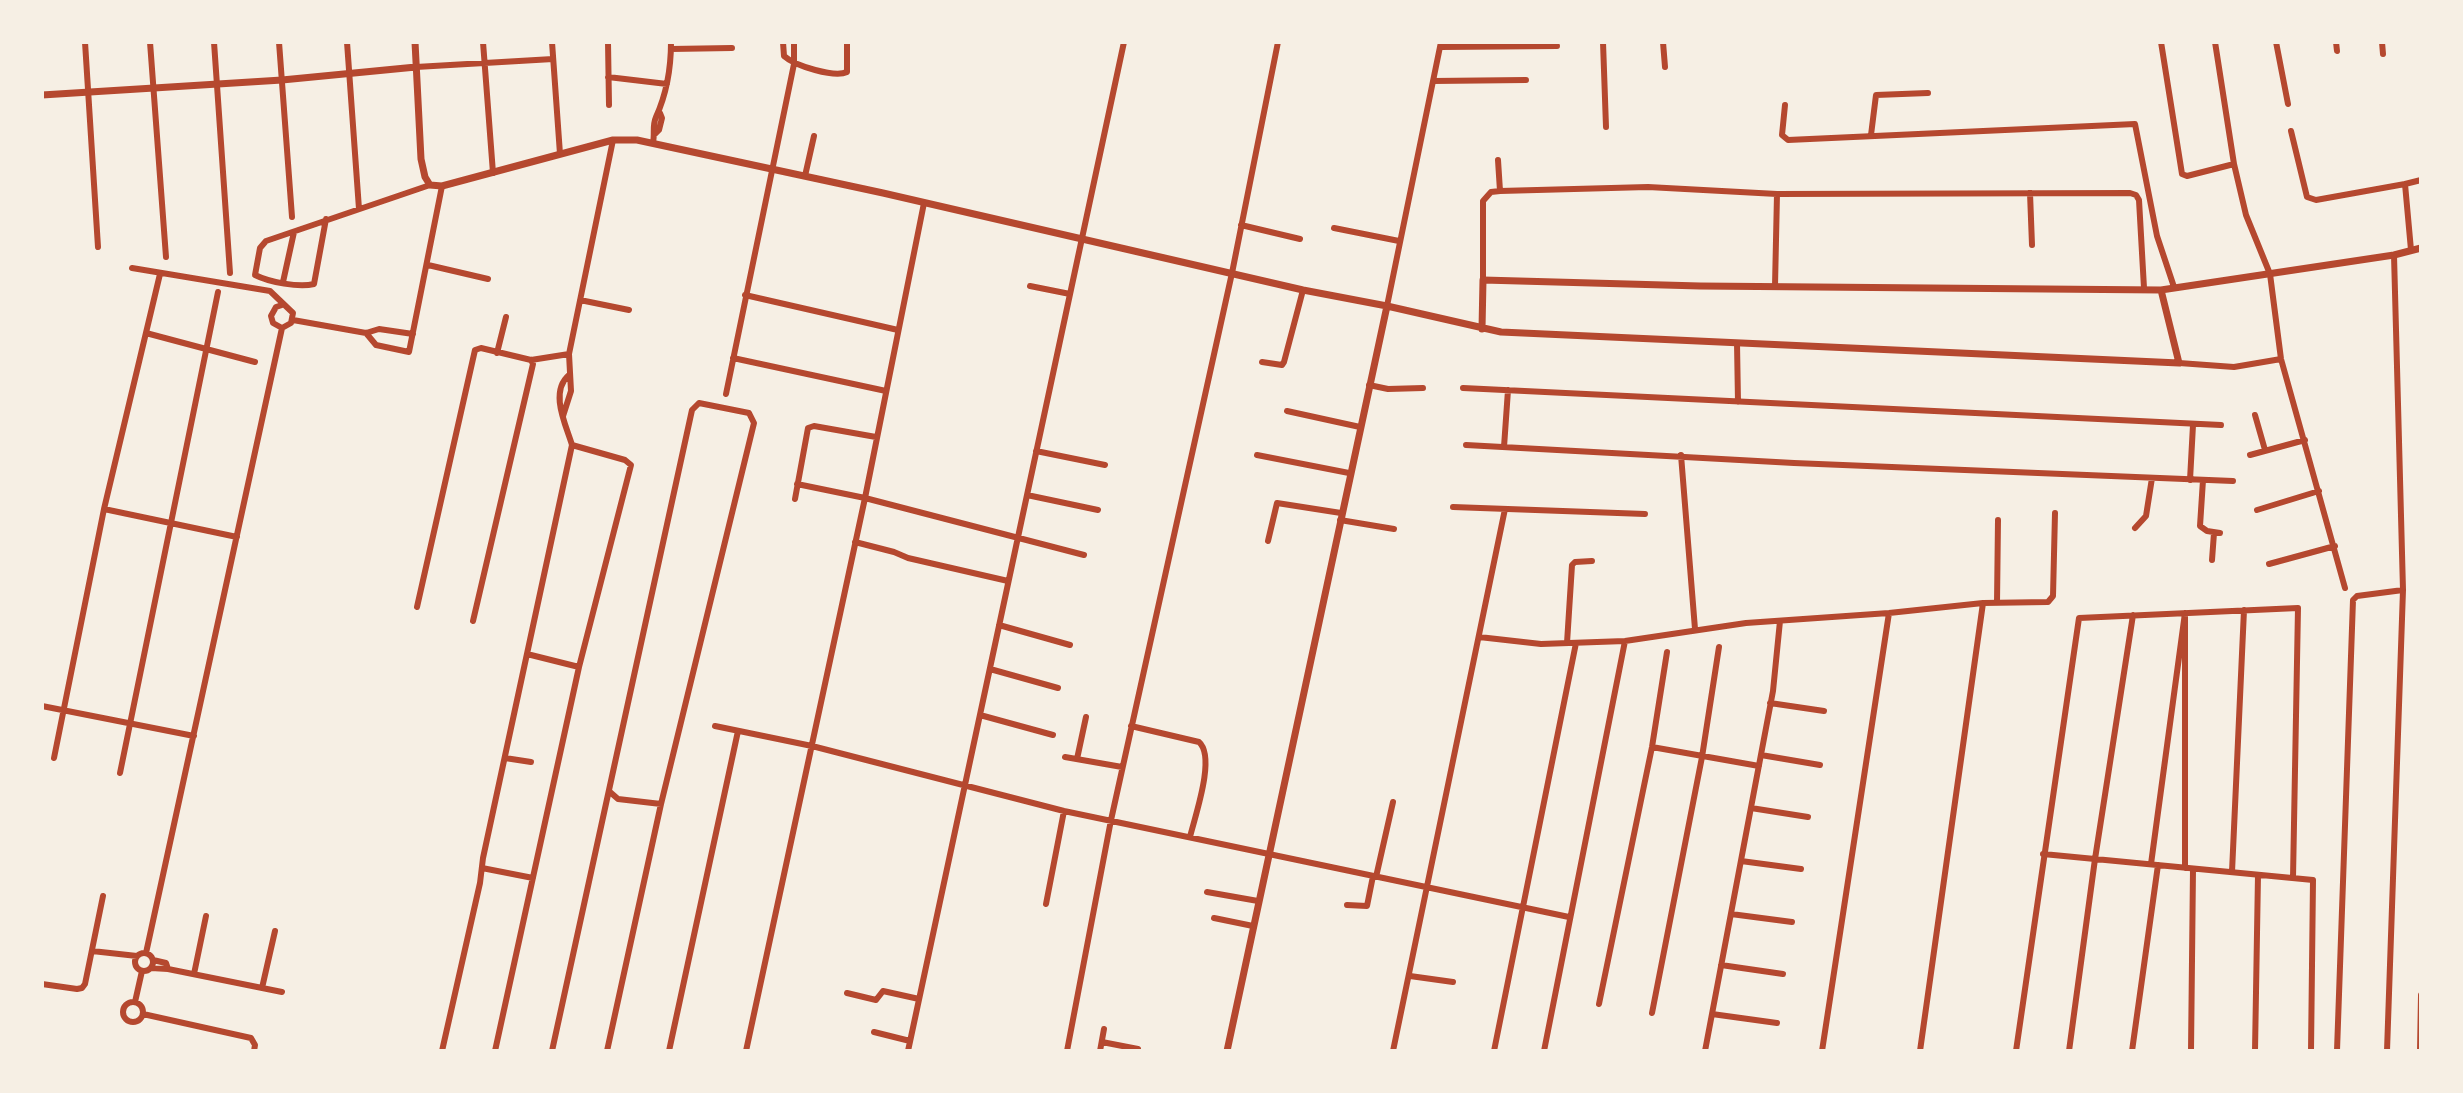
<!DOCTYPE html>
<style>
body{margin:0}
#map{position:relative;width:2463px;height:1093px;overflow:hidden;background:#f6efe4;font-family:"Fira Sans Condensed",sans-serif}
canvas{display:block}
.frame{position:absolute;inset:0;border:44px solid #f6efe4;pointer-events:none}
</style>
<div id="map">
<canvas width="2463" height="1093"></canvas>
<div class="frame"></div>
</div>
<script>
const context = document.querySelector('canvas').getContext('2d');
context.lineJoin = 'round';
function strokePath(path, color, width, dash) {
  context.strokeStyle = color;
  context.lineWidth = width;
  context.lineCap = dash ? 'butt' : 'round';
  context.setLineDash(dash || []);
  context.stroke(path);
}
strokePath(new Path2D(`
 M85,42L98,247
 M150,42L166,257
 M214,42L230,273
 M279,42L292,217
 M347,42L359,209
 M483,42L493,173
 M552,42L560,154
 M608,42L609,105
 M783,42L784,56C795,66 835,78 847,72V42
 M1603,42L1606,127
 M1663,42L1665,67
 M2161,42L2182,174L2187,176L2234,164
 M2215,42L2234,164L2246,215L2270,274L2281,359L2345,588
 M2276,42L2288,104
 M2336,42L2337,51
 M2382,42L2383,54
 M1441,47L1557,46
 M671,49L732,48
 M416,67L553,59
 M608,77L667,84
 M1433,81L1526,80
 M1785,105L1782,135L1788,140L2135,124L2157,236L2174,287
 M2291,131L2307,197L2316,200L2405,184
 M655,134L659,130L662,118L660,113
 M1871,135L1876,95L1928,93
 M653,142C655,134 652,126 656,117C666,95 671,67 671,42
 M1498,160L1500,191
 M805,176L814,136
 M2030,193L2032,245
 M326,219L314,284C299,288 269,282 255,275L260,248L266,241L430,185
 M1241,225L1300,239
 M1334,228L1399,241
 M2411,250L2405,184L2421,180
 M428,265L488,279
 M132,268L270,291L293,313L291,323L282,328L273,323L271,316L276,307L282,305
 M1483,280V201L1491,192L1500,191L1648,187L1777,194L2130,193L2136,195L2139,200L2144,288
 M283,282L294,232
 M1030,286L1070,294
 M1775,286L1777,194
 M745,295L898,330
 M580,300L629,310
 M1387,306L1441,42
 M293,320L366,333L379,329L413,334
 M146,333L255,362
 M366,333L376,345L409,352L442,186
 M1737,343L1738,402
 M497,353L506,317
 M733,358L886,391
 M1262,362L1282,365L1284,362L1303,290
 M2179,363L2234,367L2281,359
 M1369,385L1388,389L1423,388
 M1463,388L2221,425
 M726,394L794,64V42
 M1287,411L1360,427
 M2255,415L2265,450
 M563,416L571,391L569,354L613,140
 M1466,445L1794,463L2233,481
 M1504,447L1508,390
 M1036,451L1105,465
 M1257,455L1349,473
 M1681,455L1695,629
 M2250,455L2305,440
 M2190,480L2193,425
 M2203,480L2200,526L2207,531L2220,533
 M797,484L865,498L1084,555
 M1027,495L1098,510
 M795,499L808,428L814,426L876,437
 M1453,507L1645,514
 M104,509L237,537
 M2257,510L2319,491
 M1340,520L1394,529
 M2135,528L2146,516L2152,478
 M1268,541L1277,503L1341,513
 M855,542L894,552L908,558L1008,581
 M2212,560L2214,533
 M2269,564L2335,546
 M1997,603L1998,520
 M417,607L475,350L481,348L531,360L569,354
 M473,621L533,364L531,360
 M999,625L1070,645
 M1479,637L1541,644L1625,641L1746,623L1889,613L1983,603L2048,602L2053,596L2055,513
 M1567,643L1572,565L1575,562L1592,561
 M527,654L579,667
 M990,669L1058,688
 M1770,703L1824,711
 M42,706L194,736
 M980,715L1053,735
 M715,726L812,746L1064,811L1569,917
 M1131,726L1199,742C1216,757 1195,816 1190,837
 M1652,747L1759,766
 M1761,755L1820,765
 M1065,757L1122,767
 M54,758L104,509L160,274
 M505,758L531,762
 M1077,759L1086,717
 M120,773L218,292
 M610,792L618,799L661,804
 M1751,808L1808,817
 M2043,854L2313,880L2311,1051
 M1741,861L1801,869
 M2151,864L2185,613V868
 M482,868L533,878
 M2232,872L2244,610
 M1376,877L1393,802
 M1207,892L1258,901
 M1046,904L1064,811
 M1347,905L1367,906L1373,876
 M1731,914L1792,922
 M1214,918L1253,926
 M92,951L137,956
 M146,953L282,328
 M135 962a9 9 0 1 1 18 0a9 9 0 1 1-18 0Z
 M1721,965L1783,974
 M151,968L168,969L166,963L153,960
 M168,969L282,992
 M194,974L206,916
 M1410,976L1453,982
 M42,984L77,989L82,988L85,984L103,896
 M262,988L275,931
 M847,993L876,1000L883,991L919,999
 M135,1002L142,971
 M123 1012a10 10 0 1 1 20 0a10 10 0 1 1-20 0Z
 M1599,1004L1652,747L1667,652
 M1652,1013L1702,757L1719,647
 M143,1014L251,1038L255,1045L254,1051
 M1712,1014L1777,1023
 M874,1032L910,1041
 M1102,1042L1138,1049
 M442,1051L480,883L483,858L572,445C566,425 549,392 569,375
 M495,1051L579,667L631,465L625,460L572,445
 M552,1051L692,410L699,403L749,413L754,423L661,804L607,1051
 M669,1051L738,731
 M746,1051L865,498L924,203
 M908,1051C980,715 1052,378 1124,42
 M1067,1051L1111,820L1232,273L1278,42
 M1100,1051L1104,1029
 M1393,1051L1505,509
 M1494,1051L1576,643
 M1544,1051L1625,641
 M1705,1051L1773,691L1780,621
 M1822,1051L1889,613
 M1920,1051L1983,603
 M2016,1051L2079,618L2298,608L2293,878
 M2069,1051L2095,859L2133,615
 M2132,1051L2158,865
 M2191,1051L2193,869
 M2255,1051L2258,875
 M2337,1051L2353,600L2357,596L2403,590
 M2387,1051L2403,590L2394,255
 M2420,1051L2421,995`), '#b5482f', 6);
strokePath(new Path2D(`
 M415,42L421,159L425,177L430,185L442,186L613,140H637L883,193L1303,290L1387,306L1501,332L2179,363L2161,290
 M42,95L282,80L416,67
 M1482,329L1483,280L1700,286L2161,290L2394,255L2421,248
 M1227,1051L1387,306`), '#b5482f', 7);
</script>
